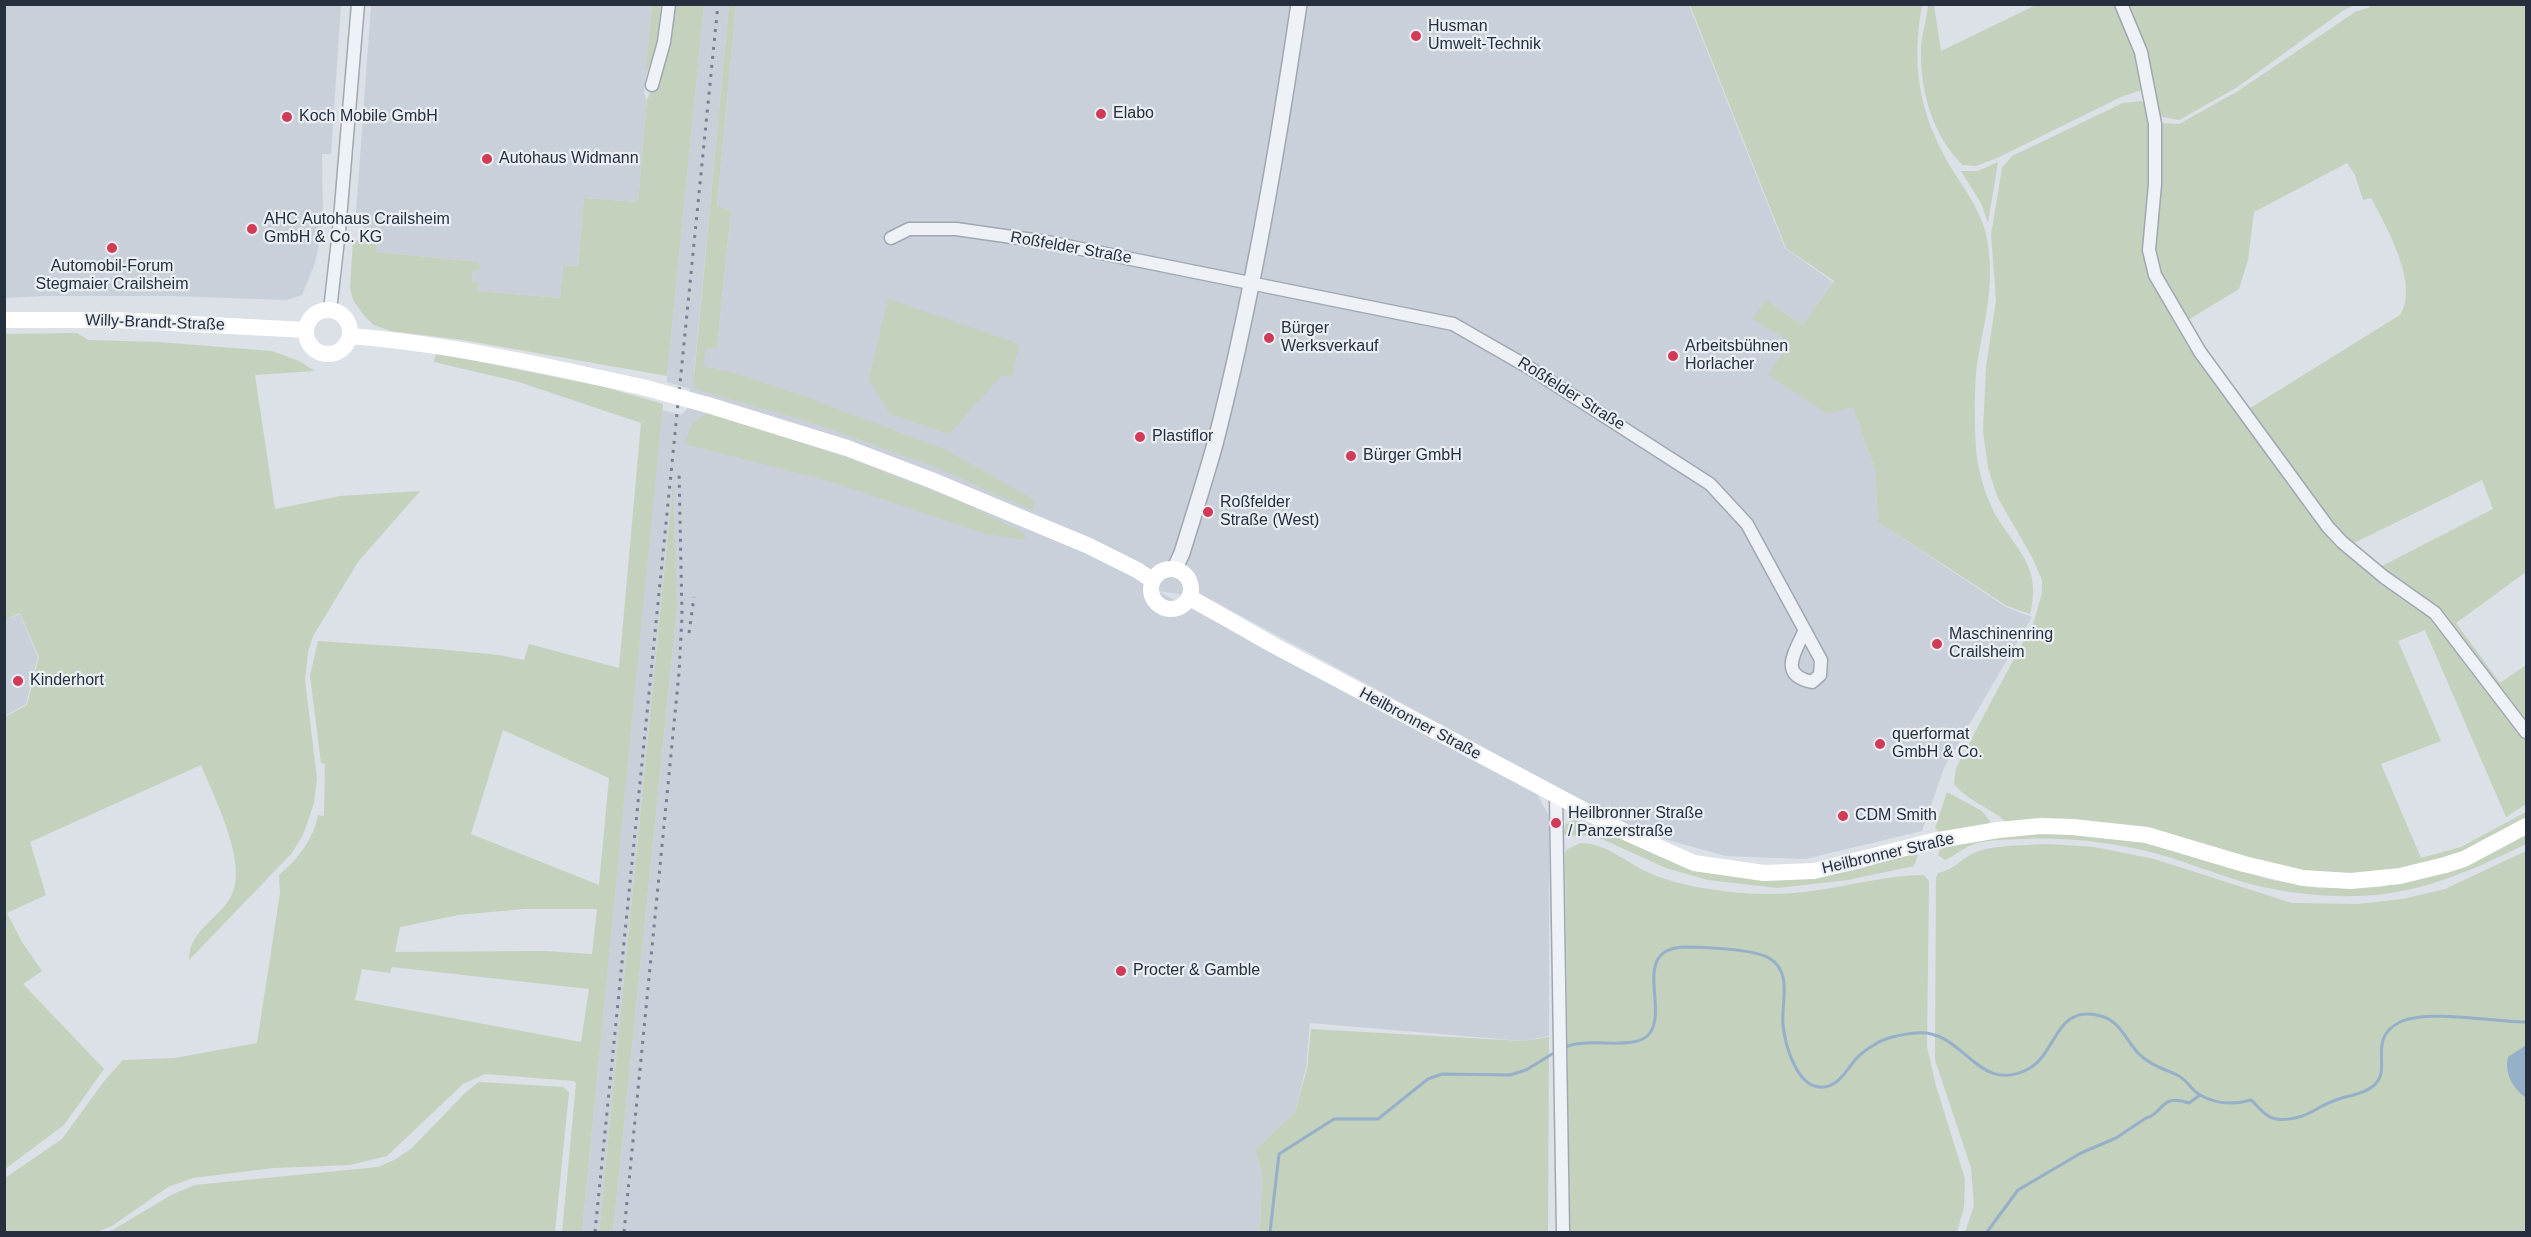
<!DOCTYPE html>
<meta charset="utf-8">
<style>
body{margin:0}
#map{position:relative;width:2531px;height:1237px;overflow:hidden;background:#dce0e7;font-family:Helvetica,sans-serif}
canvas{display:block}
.frame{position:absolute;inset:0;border:6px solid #252f3d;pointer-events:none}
</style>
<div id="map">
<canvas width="2531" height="1237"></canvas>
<div class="frame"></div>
</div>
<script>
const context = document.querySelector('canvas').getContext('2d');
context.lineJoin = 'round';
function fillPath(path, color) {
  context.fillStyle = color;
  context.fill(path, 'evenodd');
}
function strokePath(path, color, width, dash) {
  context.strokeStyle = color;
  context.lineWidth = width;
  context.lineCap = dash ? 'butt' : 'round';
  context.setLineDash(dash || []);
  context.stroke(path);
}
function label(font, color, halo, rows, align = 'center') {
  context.font = font + ' Helvetica,sans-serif';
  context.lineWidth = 4.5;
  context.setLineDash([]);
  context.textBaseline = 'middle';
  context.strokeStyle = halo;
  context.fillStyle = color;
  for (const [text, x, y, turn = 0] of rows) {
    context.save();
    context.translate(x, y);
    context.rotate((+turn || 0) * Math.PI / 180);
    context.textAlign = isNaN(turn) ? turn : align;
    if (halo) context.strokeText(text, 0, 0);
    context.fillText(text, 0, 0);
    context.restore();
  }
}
fillPath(new Path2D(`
 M5,4L341,5L331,154H322L323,211L321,236L315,263L302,295L287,300L171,296H45L5,298Z
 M371,5H652L644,93L647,100L638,202L584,198L578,266L563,265L560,298L478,291L472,282L473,270H481L479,262L376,252L377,243L363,242L364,227L355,226Z
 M704,5H729L694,374L704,366V349L717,348L731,211L717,205L736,5H1689L1785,248L1833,282L1802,325L1767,301L1790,342L1853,407L1875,470L1878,522L2006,607L2032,617L1944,768L1922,831L1805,859L1725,856L1640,832L1210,599L1158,591L1537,794L1549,816V1036L1523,1041L1310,1023L1306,1068L1295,1112L1255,1150L1262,1173L1260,1232H613L677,608L672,490L599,1232H582L662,410L681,415L687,409L690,389L667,382V376Z
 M20,614L38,657L26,704L5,716V620Z`), '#cad0d9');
fillPath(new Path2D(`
 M652,5H661L657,47L645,77Z
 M673,5H704L667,376L463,340L391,331L374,325L365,317L353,300L350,288L353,240L377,243L376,252L479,262L481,270H473L472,282L479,283L478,291L560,298L563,265L578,266L584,198L638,202L647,100L659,73Z
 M729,5H736L717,205L731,211L717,348L705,349L704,366L738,374L806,397L946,450L1035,500L1032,510L933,466L813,423L693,388Z
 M1690,5H1922C1911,65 1919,113 1950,166C1963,187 1980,209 1986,234C1996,282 1985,318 1977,364C1974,384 1974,445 1978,464C1981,480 1988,502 1996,516C2018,551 2042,569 2030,614L2007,606L1878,522L1875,470L1853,407L1828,414L1768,375L1790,342L1753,319L1766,300L1802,325L1834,281L1786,248Z
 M1928,5H1934L1941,51L2036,5H2118L2137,48L2144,89L2121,97L1997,158L1976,166L1963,165C1933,137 1920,91 1921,50C1921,35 1927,20 1928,5Z
 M2125,5H2354L2344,10L2236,88L2179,120L2156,116Z
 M2370,5H2526V572L2456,623L2500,683L2526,665V725L2451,625L2378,568L2493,509L2482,480L2348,546L2247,410L2400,315C2420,285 2386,226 2371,198L2363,200L2355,175L2347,163L2254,212L2248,260L2239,289L2183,323L2167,294L2151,250L2160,123L2179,124L2238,91L2355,12L2370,7Z
 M2141,101L2148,106L2150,117V210L2158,288L2191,349L2333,539L2427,611L2526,734V804L2506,817L2425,630L2398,641L2441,741L2381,764L2421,858L2461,847L2526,812V820L2468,851L2384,874L2297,872L2194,843L2007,823C1990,807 1969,802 1954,784L1956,768L2034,621L2042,593V580L2033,559L1997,496L1988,468L1983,431L1986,367L1996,300L1991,235L2002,168L2012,156L2123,103Z
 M1998,162L1988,223L1981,203L1961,171H1978Z
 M888,299L1019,344L1012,376H1001L949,434L890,414L869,380Z
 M77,333L88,340L158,342L272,351L299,361L315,371L255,375L275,509L340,496L420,491L358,562L313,636L308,652L305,680L317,779L314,803L303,835L292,853L189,960C189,928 224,917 233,892C246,859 214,797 201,765L30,842L46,895L7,913L22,942L42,971L23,984L104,1069L64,1125L5,1169V717L27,705L39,657L20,613L5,620V334Z
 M436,353L604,387L663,404L582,1232H562L576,1084L574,1081L485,1074L463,1084L387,1156L350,1165L274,1168L193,1178L168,1187L112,1226L97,1232H5V1178L62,1139L105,1080L123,1060L175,1058L257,1043L280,893L279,875C297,860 314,839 318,815L324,816L325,764L321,763L310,676L318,641L437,649L499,655L524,660L529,644L619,668L641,423L519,382L434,362ZM503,730L609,778L599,885L471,834ZM524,909H597L592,954L544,951L395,952L400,927L458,915ZM392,967L589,989L581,1042L355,1000L362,969L390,973Z
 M709,413L851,459L963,503L1024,533L1025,540L987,534L829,481L685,444L693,422Z
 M673,483L677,608L613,1232H599Z
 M1947,792L1982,811L1990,821L1989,825L1941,833L1935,828Z
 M1573,820L1599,826L1656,855L1699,871L1820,877L1856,870L1910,854L1918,855L1914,866L1848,880L1777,888L1708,880L1666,868L1593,835L1566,836L1564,833L1565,825Z
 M2040,832L2142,842L2272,880L2318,888H2355L2380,887L2419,878L2526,832V844C2473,870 2418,895 2358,896C2324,897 2287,893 2254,885C2220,876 2188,862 2154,853C2111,842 2067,837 2023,839C2006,840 1985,839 1969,846C1961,850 1954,856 1945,860L1938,855L1943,843Z
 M1580,843C1606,843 1624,861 1647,872C1662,879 1691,887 1709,889C1745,895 1782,896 1819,890C1854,885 1888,875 1924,875L1929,881L1927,1047L1936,1086L1965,1179L1964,1207L1957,1232H1570L1565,856L1566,850Z
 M2048,844L2094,847L2154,859L2292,903L2357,904L2403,899L2445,889L2526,851V1045L2517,1051L2522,1095L2526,1098V1232H1965L1974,1206L1971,1168L1935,1060L1936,878L1938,873C1955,870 1961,858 1976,852C1992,845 2030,845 2048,844Z
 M1311,1029L1523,1041L1549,1037L1548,1232H1260L1262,1173L1255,1150L1295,1112L1307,1069Z
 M479,1082L563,1087L569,1092L555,1232H109L173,1194L195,1185L378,1167L396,1159L412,1148L466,1092Z`), '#c3d1bd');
fillPath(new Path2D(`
 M2526,1045V1098C2513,1089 2504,1073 2508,1057Z`), '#95b0c8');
strokePath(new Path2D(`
 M1563,1048C1586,1035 1636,1053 1650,1033C1668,1007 1631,949 1684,947C1703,947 1754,949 1769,958C1793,972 1781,1002 1783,1025C1785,1044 1796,1085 1819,1087C1837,1089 1846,1071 1855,1060C1860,1054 1867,1049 1874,1045C1883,1038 1903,1034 1915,1033C1964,1027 1977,1098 2030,1068C2057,1052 2056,1003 2101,1016C2120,1021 2126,1040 2138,1053C2149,1065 2165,1069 2179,1076C2187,1080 2192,1091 2200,1095C2216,1104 2234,1105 2251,1100C2259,1107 2265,1117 2276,1119C2282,1120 2293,1119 2299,1117C2311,1114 2323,1104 2336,1100C2349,1095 2368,1094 2377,1082C2390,1066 2368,1038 2400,1022C2428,1009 2494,1022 2526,1022
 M1270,1232L1279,1154L1334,1119H1378L1428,1079L1442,1074L1510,1075L1526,1070L1557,1051
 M1987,1232L2018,1190L2081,1153L2116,1138L2146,1118C2164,1114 2159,1093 2189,1103L2200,1095`), '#95b0c8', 3);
const minor = new Path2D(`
 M2121,4L2141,52L2155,124V184L2149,250L2155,275L2200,352L2328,527L2342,542L2384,577L2435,613L2526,732
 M652,85L664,42L669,4
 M891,238L909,229H956L1047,242L1453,324L1528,367L1710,484L1747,524L1821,660L1820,675L1812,682C1779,675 1794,654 1804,632
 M330,310L339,231L358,4
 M1556,796L1563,1232`);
const tertiary = new Path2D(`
 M1175,568L1182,553C1193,517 1205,480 1215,444C1252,299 1277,152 1299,4`);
strokePath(minor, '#a1a7b1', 15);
strokePath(tertiary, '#a1a7b1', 18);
strokePath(minor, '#eef1f5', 12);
strokePath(tertiary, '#eef1f5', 15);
strokePath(new Path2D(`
 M306 332a22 22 0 1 1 44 0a22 22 0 1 1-44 0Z
 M4,320H115L306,330
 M350,336C450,344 548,366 646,388
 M708,405L847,448L931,480L1089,546L1137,570L1152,580
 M1151 589a20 20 0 1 1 40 0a20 20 0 1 1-40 0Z
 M1189,597L1273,645L1629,834L1694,863L1764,873L1814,871L1933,841L1998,830L2041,826L2073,827L2147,835L2244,864L2303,878L2351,881L2400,876L2445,865L2464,859L2526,826`), '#fff', 16);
strokePath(new Path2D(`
 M689,633L694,597
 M595,1232L718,4
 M624,1232L679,673L682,616L679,470`), '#758190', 3, [3, 6]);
strokePath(new Path2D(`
 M646,388L708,405`), '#fff', 16);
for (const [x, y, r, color] of [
 [1416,36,6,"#d23b58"],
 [1101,114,6,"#d23b58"],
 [287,117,6,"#d23b58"],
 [487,159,6,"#d23b58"],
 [252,229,6,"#d23b58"],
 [112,248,6,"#d23b58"],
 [1269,338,6,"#d23b58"],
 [1673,356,6,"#d23b58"],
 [1140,437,6,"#d23b58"],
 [1351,456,6,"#d23b58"],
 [1208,512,6,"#d23b58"],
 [1937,644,6,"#d23b58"],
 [18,681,6,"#d23b58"],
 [1880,744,6,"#d23b58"],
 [1843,816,6,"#d23b58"],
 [1556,823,6,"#d23b58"],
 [1121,971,6,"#d23b58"]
]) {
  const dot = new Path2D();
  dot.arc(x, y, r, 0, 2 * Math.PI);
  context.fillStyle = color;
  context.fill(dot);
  strokePath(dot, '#ebeff4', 2);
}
label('16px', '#252f3d', '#ebeff4', [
 ["Husman",1428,27],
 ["Umwelt-Technik",1428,45],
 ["Elabo",1113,114],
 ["Koch Mobile GmbH",299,117],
 ["Autohaus Widmann",499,159],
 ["AHC Autohaus Crailsheim",264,220],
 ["GmbH & Co. KG",264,238],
 ["Automobil-Forum",112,267,"center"],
 ["Stegmaier Crailsheim",112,285,"center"],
 ["Bürger",1281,329],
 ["Werksverkauf",1281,347],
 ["Arbeitsbühnen",1685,347],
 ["Horlacher",1685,365],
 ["Plastiflor",1152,437],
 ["Bürger GmbH",1363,456],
 ["Roßfelder",1220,503],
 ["Straße (West)",1220,521],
 ["Maschinenring",1949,635],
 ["Crailsheim",1949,653],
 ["Kinderhort",30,681],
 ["querformat",1892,735],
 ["GmbH & Co.",1892,753],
 ["Heilbronner Straße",1568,814],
 ["/ Panzerstraße",1568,832],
 ["CDM Smith",1855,816],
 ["Procter & Gamble",1133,971]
], 'left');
label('16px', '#252f3d', '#ebeff4', [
 ["Roßfelder Straße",1071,248,10],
 ["Willy-Brandt-Straße",155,323,2],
 ["Roßfelder Straße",1571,394,32],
 ["Heilbronner Straße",1420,724,28],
 ["Heilbronner Straße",1888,854,-13]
]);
</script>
